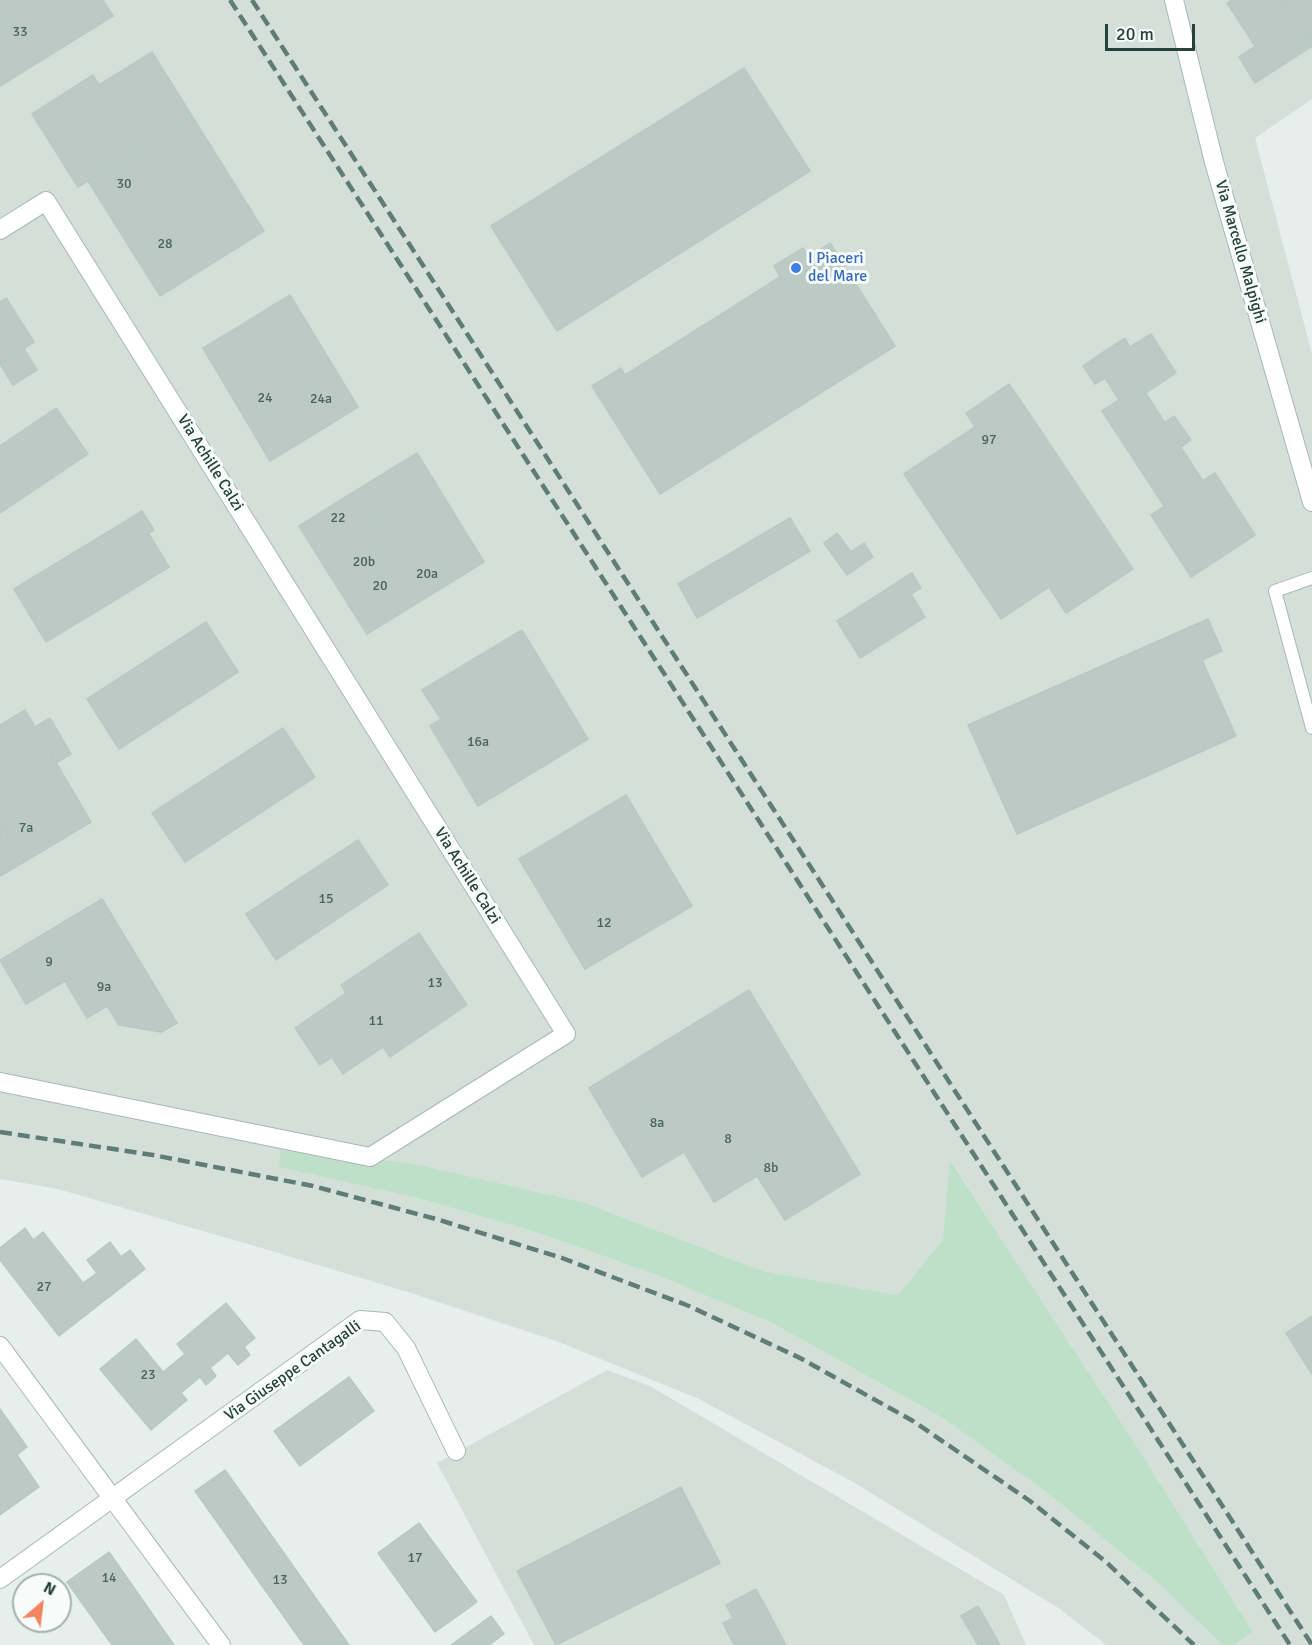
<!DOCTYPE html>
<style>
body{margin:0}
#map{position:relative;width:1312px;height:1645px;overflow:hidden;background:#e6efeb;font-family:Signika,sans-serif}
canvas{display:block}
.north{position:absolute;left:12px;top:1573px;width:60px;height:60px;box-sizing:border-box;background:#f7fbf9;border:2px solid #a3b1ad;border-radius:50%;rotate:28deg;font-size:16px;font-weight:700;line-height:24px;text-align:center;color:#24423a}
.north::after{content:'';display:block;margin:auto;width:21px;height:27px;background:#f4845f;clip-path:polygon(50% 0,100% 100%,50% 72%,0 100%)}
.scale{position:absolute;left:1105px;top:24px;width:90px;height:27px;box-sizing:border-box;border:3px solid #24423a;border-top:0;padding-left:8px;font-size:18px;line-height:21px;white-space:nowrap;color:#24423a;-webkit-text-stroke:4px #f7fbf9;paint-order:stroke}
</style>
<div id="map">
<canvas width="1312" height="1645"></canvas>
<div class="north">N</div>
<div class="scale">20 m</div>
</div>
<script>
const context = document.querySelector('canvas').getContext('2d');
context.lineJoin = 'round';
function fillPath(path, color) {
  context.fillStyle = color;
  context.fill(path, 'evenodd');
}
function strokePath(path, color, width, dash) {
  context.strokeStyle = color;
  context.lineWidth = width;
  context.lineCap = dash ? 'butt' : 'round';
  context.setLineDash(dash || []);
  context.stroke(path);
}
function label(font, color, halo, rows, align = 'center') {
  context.font = font + ' Signika,sans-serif';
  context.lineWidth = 6;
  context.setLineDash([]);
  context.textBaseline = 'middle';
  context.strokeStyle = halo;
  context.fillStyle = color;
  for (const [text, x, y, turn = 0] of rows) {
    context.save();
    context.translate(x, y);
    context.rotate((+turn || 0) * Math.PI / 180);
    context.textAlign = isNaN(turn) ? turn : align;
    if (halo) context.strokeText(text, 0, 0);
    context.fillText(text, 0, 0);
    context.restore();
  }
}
fillPath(new Path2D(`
 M0,0H1312V99L1255,138L1312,354V1645H1235L1253,1632L1140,1451L951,1161L943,1239L898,1295L763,1271L583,1202L411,1163L280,1150L279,1166L421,1199L535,1232L654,1274L772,1323L944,1419L1046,1492L1157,1582L1222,1645H1106L1060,1609L853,1482L699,1399L559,1342L414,1294L265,1249L58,1189L0,1179Z
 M607,1370L650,1386L1004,1595L1026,1645H534L437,1463Z`), '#d4dfda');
fillPath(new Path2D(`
 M280,1150L411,1163L583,1202L763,1271L898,1295L943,1239L950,1160L1140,1451L1253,1632L1235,1645H1222L1157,1582L1046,1492L944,1419L772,1323L654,1274L535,1232L421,1199L279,1167Z`), '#bfe0c8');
const building = new Path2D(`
 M0,0H103L113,16L0,86Z
 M1231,0H1283L1312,46L1255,83L1239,57L1255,46L1227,3Z
 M1283,0H1312V46Z
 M152,52L192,116L78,187L32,114L93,75L99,85Z
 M744,68L810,171L557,331L491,226Z
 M192,116L264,231L160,296L88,181Z
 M830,243L895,346L660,494L592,386L621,368L625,375L780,277L774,266L803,248L809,257Z
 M290,295L358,407L316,433L283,379L273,385L238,327Z
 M6,298L34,342L0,364V302Z
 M238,327L273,385L283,379L316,433L270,461L203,348Z
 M1151,334L1176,373L1146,393L1141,386L1119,400L1093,359L1125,338L1130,347Z
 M24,349L37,370L13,385L0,364Z
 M1093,359L1105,378L1095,384L1083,366Z
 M1009,384L1031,416L987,446L966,413Z
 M1141,386L1203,481L1164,506L1102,411Z
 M56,408L88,454L0,513V446Z
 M1031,416L1133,569L1066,613L1049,587L1001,619L904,474L975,427L987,446Z
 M1174,416L1191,440L1181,447L1165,422Z
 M417,453L484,562L419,602L352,493Z
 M1215,473L1255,535L1191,577L1151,515Z
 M352,493L419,602L367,634L341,593L354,586L339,563L327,571L299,526Z
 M142,511L154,530L143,537L131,518Z
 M131,518L143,537L149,534L169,567L125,594L93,541Z
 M790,518L810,551L697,618L678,584Z
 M837,533L851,552L864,543L873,557L847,575L824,543Z
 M93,541L125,594L46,642L14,589Z
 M339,563L354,586L341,593L327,571Z
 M912,573L921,588L911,594L925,617L860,658L837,621Z
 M1208,619L1222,651L1202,660L1236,736L1017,834L968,725Z
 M206,622L238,672L119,749L87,699Z
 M522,630L588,739L478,806L430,726L441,719L422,690Z
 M25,710L35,727L0,747V725Z
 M50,718L71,754L56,763L35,727Z
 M35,727L91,822L24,862L0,823V747Z
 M283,728L315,777L185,862L152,813Z
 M626,795L692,906L585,969L519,859Z
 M0,823L24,862L0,876Z
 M358,840L388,885L276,960L246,914Z
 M102,899L177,1023L161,1032L119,1025L107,1006L87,1018L65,981L26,1004L0,960Z
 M419,933L467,1005L390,1057L383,1047L343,1074L332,1057L320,1065L295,1028L346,993L341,985Z
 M749,990L860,1174L785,1220L757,1176L714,1202L684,1152L642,1177L589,1088Z
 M25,1228L33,1240L43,1232L83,1283L97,1273L87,1260L110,1242L121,1257L130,1250L145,1269L59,1336L0,1260V1248Z
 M226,1303L255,1338L244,1347L250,1355L238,1365L228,1353L210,1368L216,1376L206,1385L200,1377L181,1393L187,1400L151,1430L100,1369L136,1339L163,1372L185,1354L177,1344Z
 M1312,1316V1374L1286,1333Z
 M349,1377L374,1411L300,1466L274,1431Z
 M0,1409L27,1447L17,1455L39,1487L0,1515Z
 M225,1470L349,1645H304L195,1491Z
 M681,1487L720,1563L556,1645L517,1571Z
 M419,1523L477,1602L435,1632L378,1553Z
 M109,1552L174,1645H112L67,1582Z
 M756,1589L786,1645H734L723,1623L733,1618L726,1605Z
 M978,1606L1000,1645H978L961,1616Z
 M491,1616L504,1634L489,1645H451Z`);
fillPath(building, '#bbcac4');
strokePath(building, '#b8c9c2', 1.5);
const lane = new Path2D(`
 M1312,578L1275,591L1312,728`);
const street = new Path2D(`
 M1174,0L1214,162L1312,502
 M0,230L46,201L566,1034L370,1157L0,1082
 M0,1346L221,1645
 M0,1579L360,1320L385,1322L406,1348L456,1451`);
strokePath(lane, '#a8b8b2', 14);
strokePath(street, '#a8b8b2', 20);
strokePath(lane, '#fff', 12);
strokePath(street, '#fff', 18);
strokePath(new Path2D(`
 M230,0L1290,1645
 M252,0L1312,1645
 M0,1132L153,1155L313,1186L436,1219L562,1258L689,1306L800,1358L913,1421L1030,1501L1106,1562L1194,1645`), '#5f7d75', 4.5, [12, 6]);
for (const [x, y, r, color] of [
 [796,268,6,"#3f7fe0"]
]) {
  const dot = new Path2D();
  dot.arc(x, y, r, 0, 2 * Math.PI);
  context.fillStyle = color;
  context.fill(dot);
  strokePath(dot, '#f7fbf9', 2);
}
label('14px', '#4a645c', null, [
 ["33",20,32],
 ["30",124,184],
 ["28",165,244],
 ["24",265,398],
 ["24a",321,399],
 ["97",989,440],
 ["22",338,518],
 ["20b",364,562],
 ["20a",427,574],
 ["20",380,586],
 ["16a",478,742],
 ["7a",26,828],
 ["15",326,899],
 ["12",604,923],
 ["9",49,962],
 ["13",435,983],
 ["9a",104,987],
 ["11",376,1021],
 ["8a",657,1123],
 ["8",728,1139],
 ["8b",771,1168],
 ["27",44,1287],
 ["23",148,1375],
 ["17",415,1558],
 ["14",109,1578],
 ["13",280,1580]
]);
label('16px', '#24423a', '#f7fbf9', [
 ["Via Marcello Malpighi",1240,252,74],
 ["Via Achille Calzi",210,463,58],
 ["Via Achille Calzi",467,876,58],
 ["Via Giuseppe Cantagalli",293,1371,-35]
]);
label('16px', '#366cbe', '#f7fbf9', [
 ["I Piaceri",808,259],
 ["del Mare",808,277]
], 'left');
</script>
